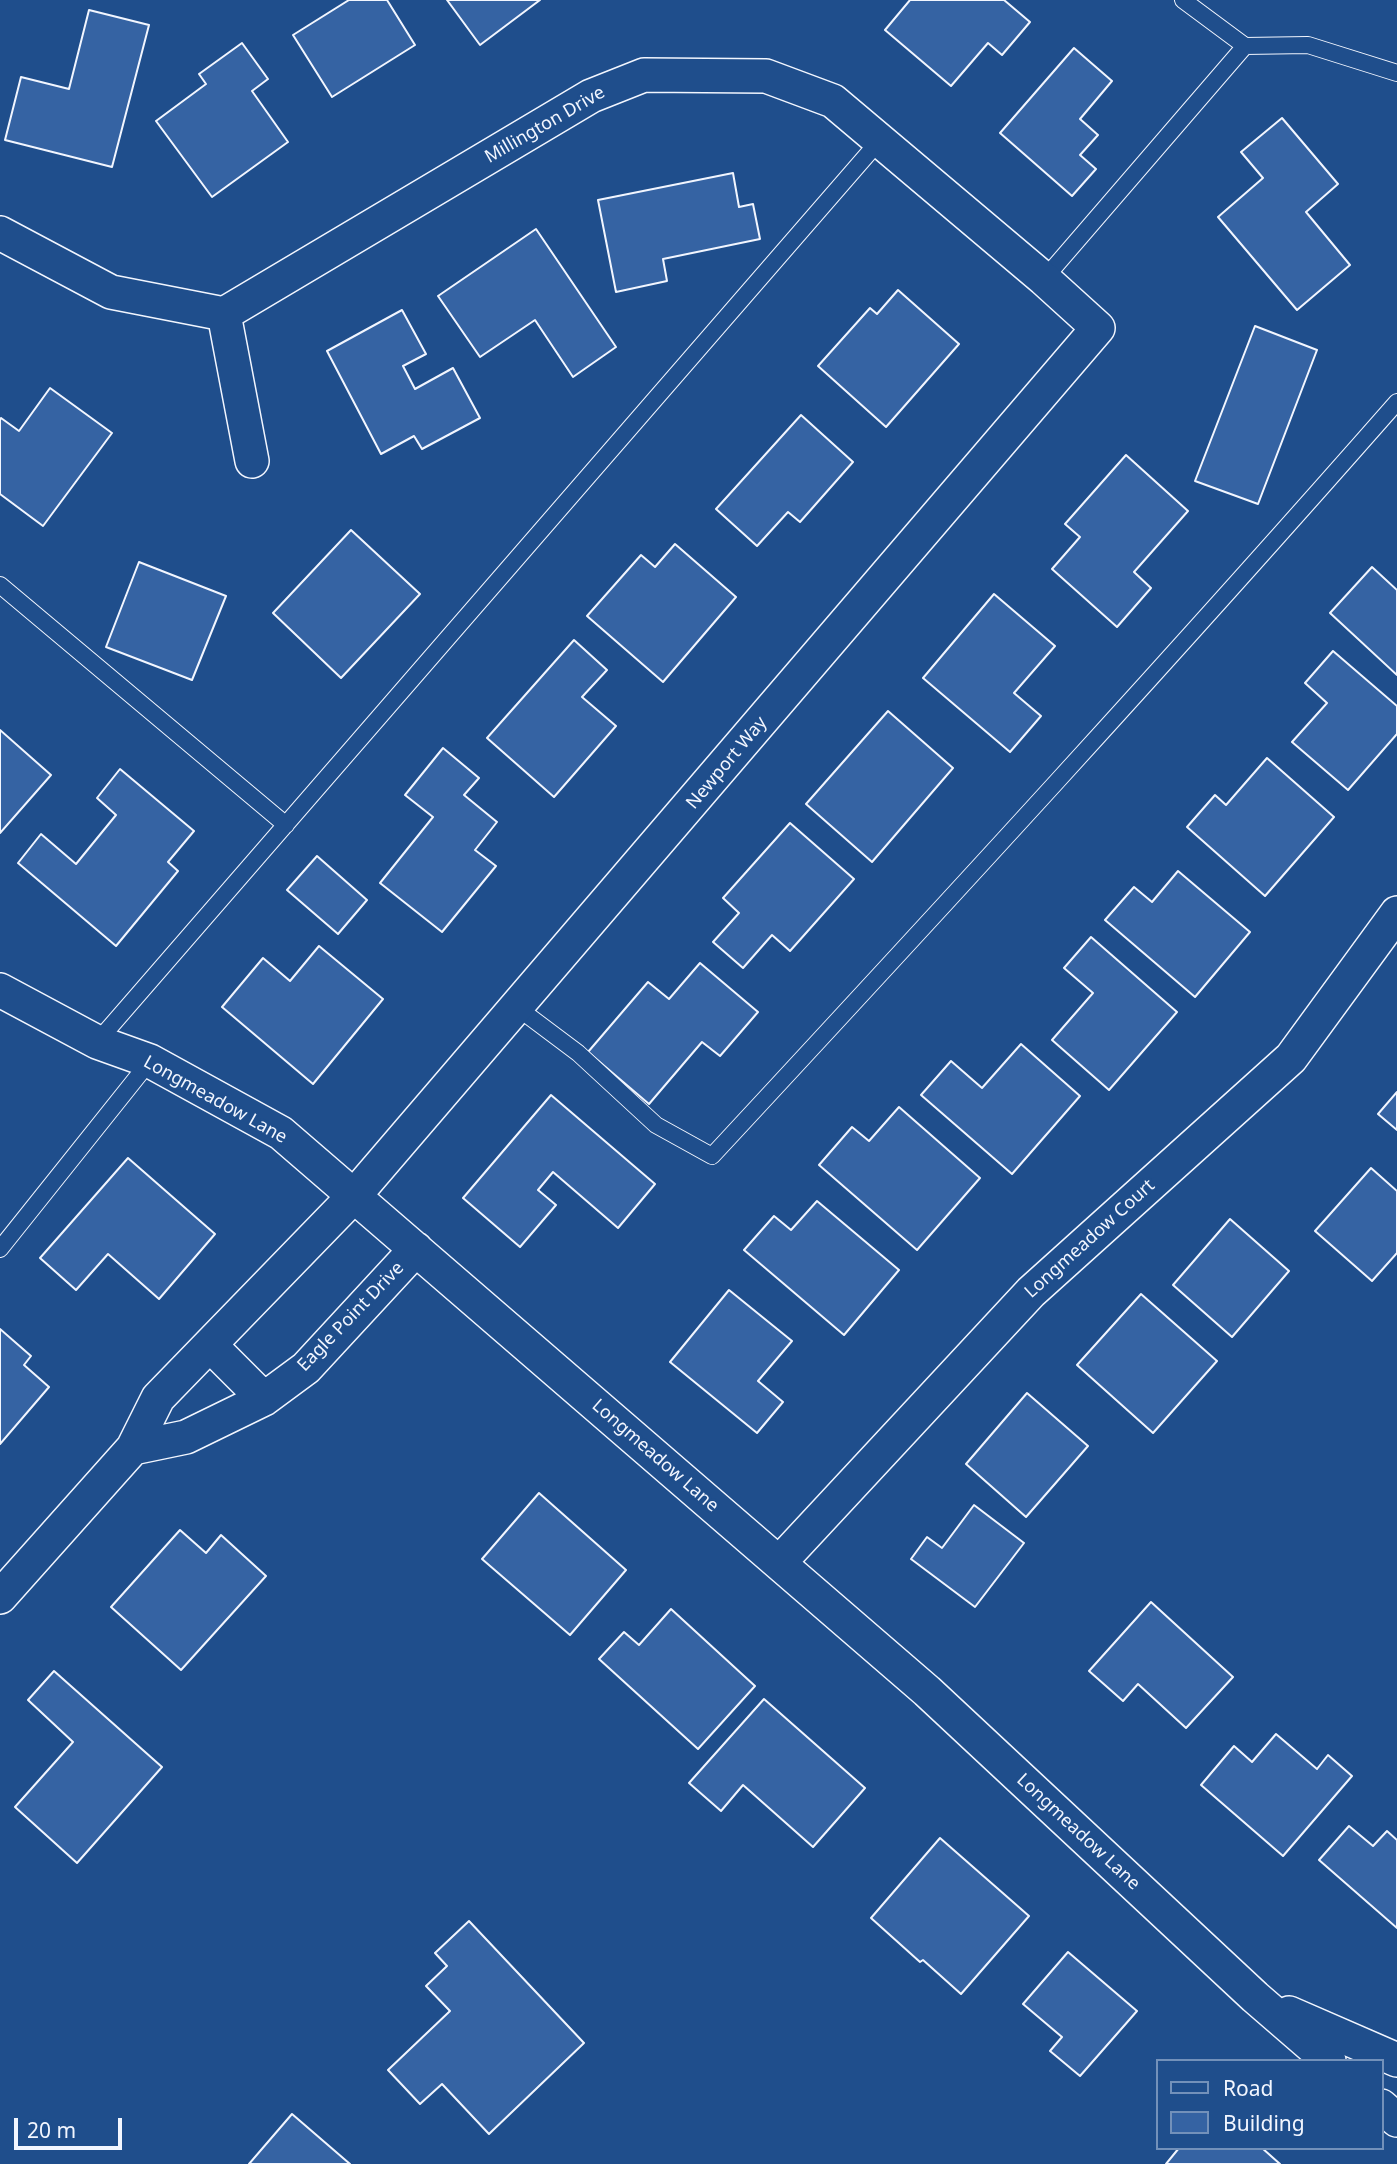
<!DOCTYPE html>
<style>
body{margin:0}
#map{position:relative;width:1397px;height:2164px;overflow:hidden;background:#1f4e8c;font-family:"Noto Sans",sans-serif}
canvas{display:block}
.legend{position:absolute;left:1156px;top:2059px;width:228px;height:91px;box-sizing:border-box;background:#1f4e8c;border:2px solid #7391ba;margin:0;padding:9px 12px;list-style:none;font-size:21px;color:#f2f6ff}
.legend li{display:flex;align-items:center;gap:14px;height:35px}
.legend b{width:35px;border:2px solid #7391ba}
.scale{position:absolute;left:14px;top:2118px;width:108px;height:32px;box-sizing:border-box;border:4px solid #f2f6ff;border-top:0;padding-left:9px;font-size:21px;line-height:24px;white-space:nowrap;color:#f2f6ff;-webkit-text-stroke:5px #1f4e8c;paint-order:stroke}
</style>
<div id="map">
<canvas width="1397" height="2164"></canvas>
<ul class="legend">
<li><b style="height:9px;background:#1f4e8c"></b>Road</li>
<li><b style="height:19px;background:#3563a3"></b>Building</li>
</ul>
<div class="scale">20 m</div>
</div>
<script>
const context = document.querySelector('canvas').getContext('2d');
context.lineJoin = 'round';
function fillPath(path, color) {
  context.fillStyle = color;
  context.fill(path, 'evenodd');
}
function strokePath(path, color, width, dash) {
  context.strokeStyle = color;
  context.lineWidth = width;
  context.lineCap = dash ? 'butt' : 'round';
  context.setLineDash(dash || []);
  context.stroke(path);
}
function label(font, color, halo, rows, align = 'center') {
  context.font = font + ' "Noto Sans",sans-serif';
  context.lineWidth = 5;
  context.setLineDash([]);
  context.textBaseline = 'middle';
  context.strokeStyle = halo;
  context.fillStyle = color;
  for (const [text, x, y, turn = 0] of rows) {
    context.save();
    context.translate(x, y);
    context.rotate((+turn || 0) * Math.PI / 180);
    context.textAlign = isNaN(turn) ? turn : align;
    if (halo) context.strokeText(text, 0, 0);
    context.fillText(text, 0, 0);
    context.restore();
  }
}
const building = new Path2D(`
 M349,0H387L415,45L332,97L293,35Z
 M447,0H540L480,45Z
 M910,0H1004L1030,22L1002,55L988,43L951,86L885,30Z
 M89,10L149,25L112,167L5,140L21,77L69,89Z
 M242,43L268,79L252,91L288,142L212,197L156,121L206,84L199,74Z
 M1074,48L1112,81L1080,119L1098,135L1080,155L1096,169L1072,196L1000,133Z
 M1282,118L1338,184L1306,212L1350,265L1297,310L1218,217L1263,178L1241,152Z
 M733,173L739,207L753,204L760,239L663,259L667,281L616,292L598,200Z
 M536,229L616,347L573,377L535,320L480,357L438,296Z
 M898,290L959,344L886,427L818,366L870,308L877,314Z
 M402,310L426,354L403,366L415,389L453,368L480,418L422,449L414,436L381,454L327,351Z
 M1255,326L1317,350L1258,504L1195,481Z
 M50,388L112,433L43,526L0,494V420L1,418L19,431Z
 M801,415L853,462L800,522L788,512L757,546L716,509Z
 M1126,455L1188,511L1134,572L1151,588L1117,627L1052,569L1080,537L1065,524Z
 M351,530L420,594L341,678L273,613Z
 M675,544L736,597L663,682L587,616L641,555L655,567Z
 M139,562L226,596L192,680L106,647Z
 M1372,567L1397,590V675L1330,613Z
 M994,594L1055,646L1014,693L1041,716L1010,752L923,678Z
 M574,640L607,670L582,697L616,726L554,797L487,738Z
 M1333,651L1397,706V734L1348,790L1292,742L1327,703L1305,683Z
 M888,711L953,768L872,862L806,804Z
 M0,730L51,775L0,833Z
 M443,748L479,778L464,795L497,822L475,850L496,866L442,932L380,883L433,817L405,795Z
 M1267,758L1334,817L1265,896L1187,827L1215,795L1226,805Z
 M120,769L194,831L168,862L178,871L116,946L18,863L41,834L76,864L116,815L97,798Z
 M790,823L854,879L790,951L772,935L743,968L713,942L739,913L723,898Z
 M317,856L367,900L338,934L287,890Z
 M1178,871L1250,932L1195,997L1105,920L1134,887L1152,902Z
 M1091,937L1177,1012L1109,1090L1052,1040L1093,993L1064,968Z
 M319,946L383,999L313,1084L222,1007L263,958L290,981Z
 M700,963L758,1012L720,1056L702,1042L649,1104L588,1052L648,982L669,999Z
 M1021,1044L1080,1096L1012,1174L921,1095L951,1061L982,1088Z
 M1397,1092V1130L1378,1114Z
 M551,1095L655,1184L618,1228L553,1172L538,1190L556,1205L520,1247L463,1198Z
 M899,1107L980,1178L917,1250L819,1165L852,1127L869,1141Z
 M128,1158L215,1234L159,1299L108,1254L76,1290L40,1258Z
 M1371,1168L1397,1191V1253L1372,1281L1315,1231Z
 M817,1201L899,1270L844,1335L744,1250L774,1216L791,1230Z
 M1230,1219L1289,1271L1232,1337L1173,1285Z
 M729,1290L792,1341L758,1381L783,1402L757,1433L670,1362Z
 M1141,1294L1217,1361L1153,1433L1077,1365Z
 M0,1329L31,1356L24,1365L49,1387L0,1444Z
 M1027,1393L1088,1446L1026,1517L966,1464Z
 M539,1493L626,1570L570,1635L482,1559Z
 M974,1505L1024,1543L975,1607L911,1559L927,1537L942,1548Z
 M180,1530L206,1553L221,1535L266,1576L181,1670L111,1607Z
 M1151,1602L1233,1677L1186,1728L1138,1684L1123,1701L1089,1671Z
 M671,1609L755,1686L698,1749L599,1659L624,1632L639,1645Z
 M54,1671L162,1767L77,1863L15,1807L73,1742L28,1700Z
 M764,1699L865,1788L813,1847L743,1785L721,1811L689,1783Z
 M1276,1734L1317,1769L1328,1755L1352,1776L1283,1856L1201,1785L1234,1746L1252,1762Z
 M1349,1826L1373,1846L1387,1831L1397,1840V1928L1319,1860Z
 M940,1838L1029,1916L961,1994L923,1960L920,1962L871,1918Z
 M469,1921L584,2043L489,2134L442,2084L420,2104L388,2070L450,2011L426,1986L447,1966L435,1953Z
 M1068,1952L1137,2011L1080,2076L1050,2051L1062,2037L1023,2004Z
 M292,2114L350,2164H249Z
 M1179,2148H1262L1280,2164H1166Z`);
fillPath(building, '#3563a3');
strokePath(building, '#f2f6ff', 2);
const service = new Path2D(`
 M1245,46L1308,45L1397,73
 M1044,279L1245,46L1183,0
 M0,585L286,825
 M518,1008L578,1053L656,1125L712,1156C943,907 1173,657 1397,402
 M97,1042L880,140
 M0,1249L150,1061`);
const minor = new Path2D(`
 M0,233L111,292L224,314L591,96L644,75L766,76L833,101L1044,279L1098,328L354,1196L158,1398L133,1448L186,1437L264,1399L306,1368L416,1249
 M224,314L252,461
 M0,990L97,1042L150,1061L281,1133L927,1691L1255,1997L1329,2061
 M210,1345L264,1399
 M779,1563L1031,1292L1291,1058L1397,913
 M0,1597L133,1448
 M1289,2013L1397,2060
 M1381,2106L1397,2120`);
strokePath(service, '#f2f6ff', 18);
strokePath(minor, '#f2f6ff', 36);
strokePath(service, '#1f4e8c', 16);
strokePath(minor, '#1f4e8c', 33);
label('18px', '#f2f6ff', '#1f4e8c', [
 ["Millington Drive",545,125,-30],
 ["Newport Way",727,763,-50],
 ["Longmeadow Lane",215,1100,29],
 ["Longmeadow Court",1090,1239,-42],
 ["Eagle Point Drive",351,1317,-46],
 ["Longmeadow Lane",655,1456,41],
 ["Longmeadow Lane",1078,1832,43]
]);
</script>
